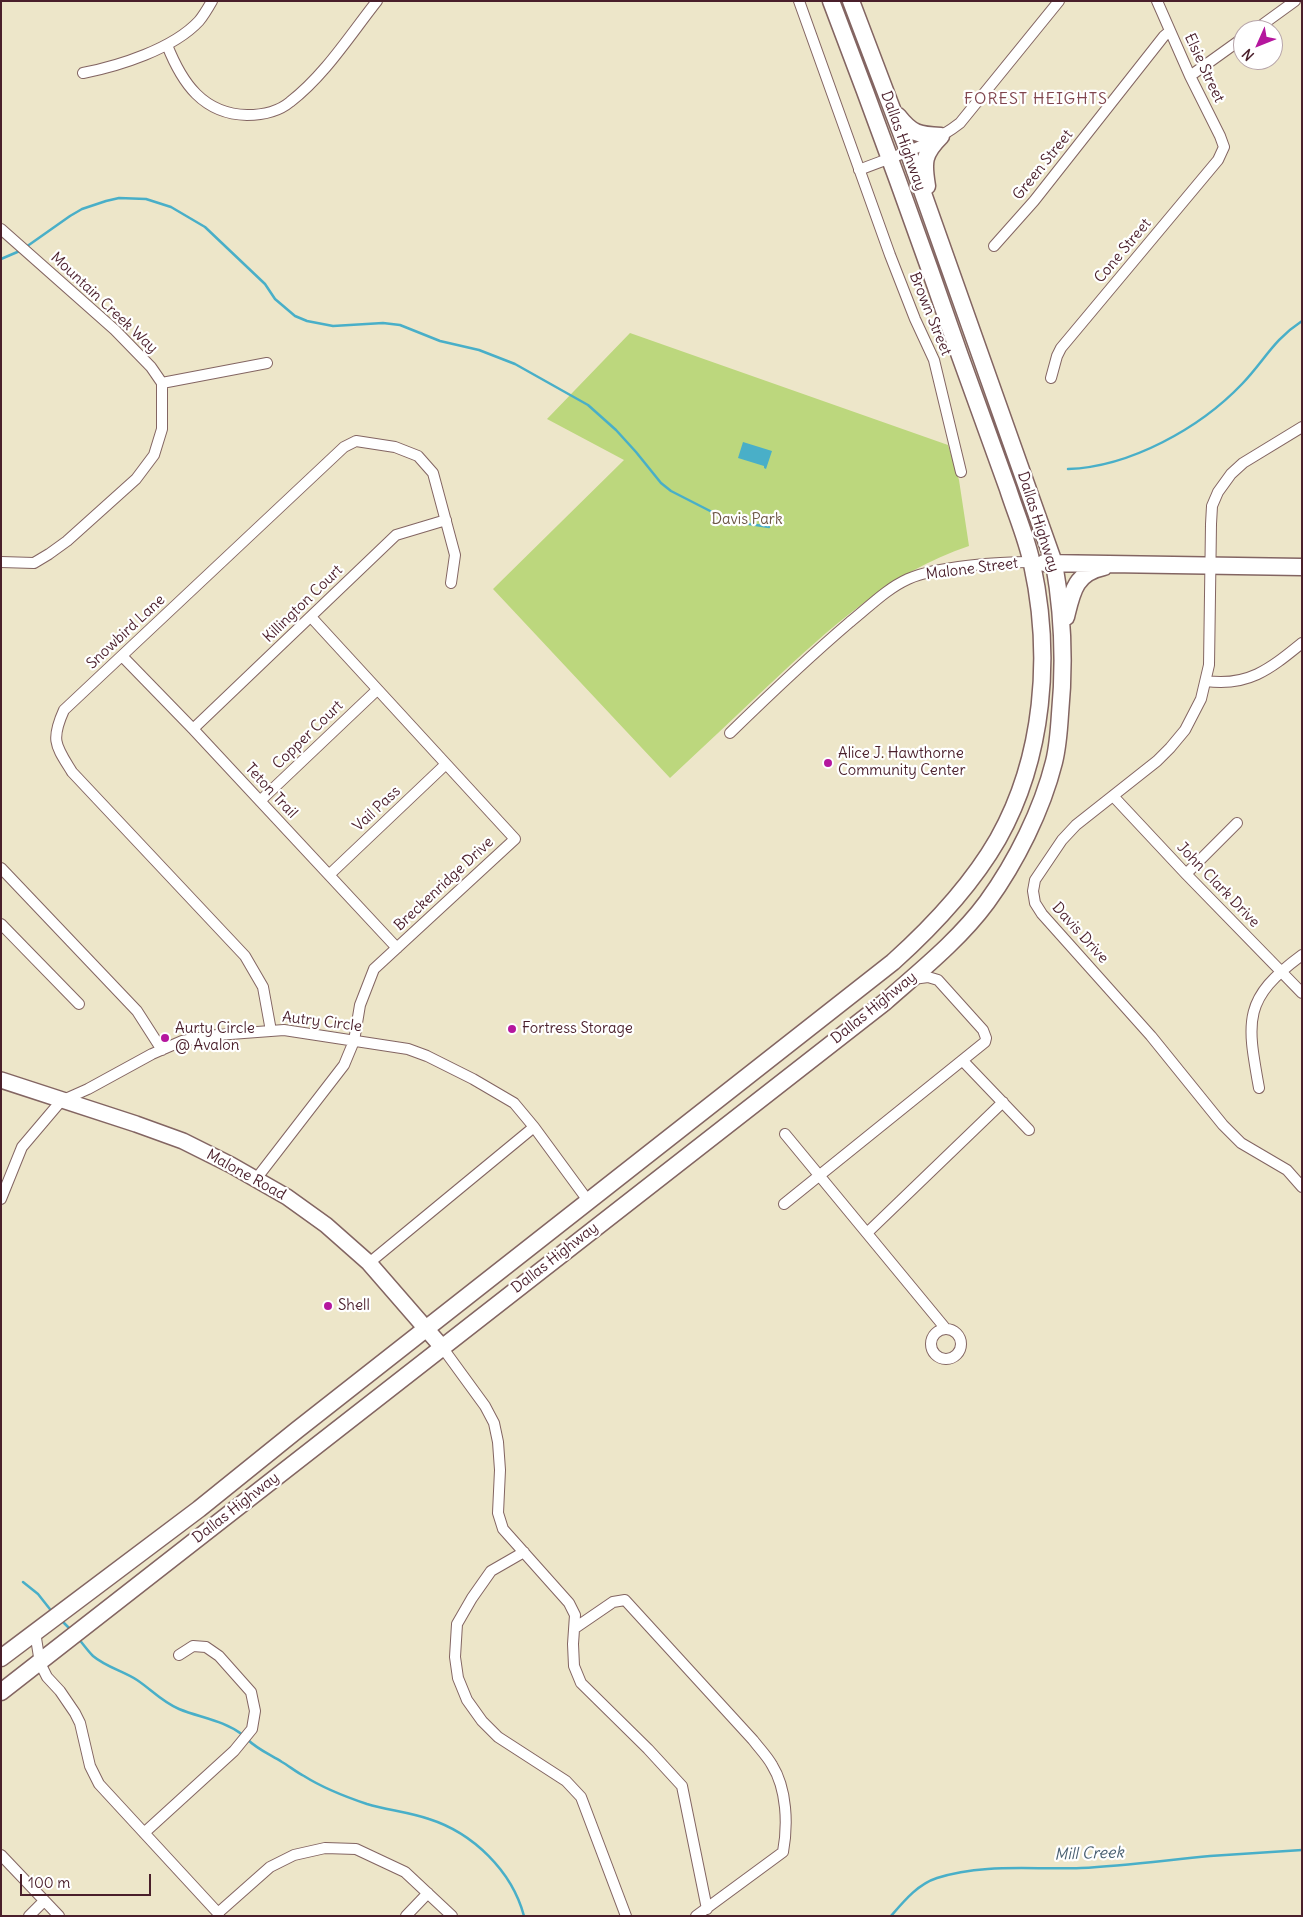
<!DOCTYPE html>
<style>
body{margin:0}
#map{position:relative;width:1303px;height:1917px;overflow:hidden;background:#ede6c9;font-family:Delius,sans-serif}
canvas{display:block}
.frame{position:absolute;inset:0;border:2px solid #4a1f2b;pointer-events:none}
.north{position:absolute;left:1233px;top:20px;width:50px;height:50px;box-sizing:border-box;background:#fff;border:1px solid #b7a5aa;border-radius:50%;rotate:226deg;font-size:14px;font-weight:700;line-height:20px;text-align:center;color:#4a1f2b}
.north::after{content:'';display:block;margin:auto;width:18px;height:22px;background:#b5179e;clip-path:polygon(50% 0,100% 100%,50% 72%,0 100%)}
.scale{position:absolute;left:20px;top:1874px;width:131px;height:22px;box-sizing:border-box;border:2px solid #4a1f2b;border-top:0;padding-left:6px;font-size:15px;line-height:18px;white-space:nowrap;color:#4a1f2b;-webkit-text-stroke:4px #fff;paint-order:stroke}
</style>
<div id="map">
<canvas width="1303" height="1917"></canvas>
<div class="frame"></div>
<div class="north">N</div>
<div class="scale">100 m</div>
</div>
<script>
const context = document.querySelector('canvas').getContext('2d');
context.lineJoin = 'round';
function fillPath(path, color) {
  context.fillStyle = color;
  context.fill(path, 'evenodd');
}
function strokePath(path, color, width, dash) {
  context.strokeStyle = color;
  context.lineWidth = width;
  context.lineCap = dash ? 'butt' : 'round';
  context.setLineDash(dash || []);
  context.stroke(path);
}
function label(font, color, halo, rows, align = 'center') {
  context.font = font + ' Delius,sans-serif';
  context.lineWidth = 4.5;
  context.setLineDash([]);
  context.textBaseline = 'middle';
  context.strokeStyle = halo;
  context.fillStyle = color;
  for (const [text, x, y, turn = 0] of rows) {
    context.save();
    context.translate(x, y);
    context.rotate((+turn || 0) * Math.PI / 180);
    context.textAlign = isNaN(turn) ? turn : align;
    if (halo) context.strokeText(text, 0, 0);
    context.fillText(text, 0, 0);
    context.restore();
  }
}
fillPath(new Path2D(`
 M630,333L948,445L959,480L969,546C890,572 829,629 770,684C736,716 703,747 670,778L493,589L624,460L547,419Z`), '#bcd77d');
fillPath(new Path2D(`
 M743,442L772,451L766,469L764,468V466L738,458Z`), '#49afc8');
strokePath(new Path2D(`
 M26,247L70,216L82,209L106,201L119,198L146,199L171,207L205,227L265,284L275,299L295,316L307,321L333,326L383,323L400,325L440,341L479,350L515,364L588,405L616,430L636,452L661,483L671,491L716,514L743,523L769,527
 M1,259L22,250
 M1068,469C1130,467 1200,428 1242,384C1265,360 1273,340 1302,321
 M23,1582L38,1594L53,1613
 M61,1620L71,1630
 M78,1638C83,1644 88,1651 93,1656C106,1667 123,1671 137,1680C152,1690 162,1702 179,1709C201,1718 223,1720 243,1735
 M247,1739C257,1749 269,1754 282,1762C289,1766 296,1772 304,1776C323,1788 346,1797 367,1804C387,1810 409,1812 429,1819C473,1833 512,1871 524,1916
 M891,1916C904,1901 918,1884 937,1878C984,1863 1033,1870 1081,1868C1124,1866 1167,1860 1210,1856C1241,1854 1271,1852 1302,1850`), '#49afc8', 2.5);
const street = new Path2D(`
 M799,1L890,255L915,319L934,360L961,472
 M1255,30L1295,1
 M167,45C182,83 203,114 247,115C263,115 278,112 290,102C325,75 350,35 377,1
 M83,73C119,66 173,49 199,21C204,15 208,8 212,1
 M1190,76L1243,38
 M859,170C894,156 931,146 960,123L1059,1
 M1,229L115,330L151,367L162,383V429L154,455L136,479L67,541L49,554L34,563L1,562
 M994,246L1034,201L1164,36L1170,31
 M1051,378L1057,356L1061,348L1218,160L1224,147L1220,136L1190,76L1157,1
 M162,383L267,363
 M1302,427L1243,463L1231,474L1218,492L1212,506L1211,524L1209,665L1201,699L1185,730L1170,748L1157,761L1076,825L1062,840L1035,880L1033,891L1035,903L1042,914L1151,1036L1223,1125L1241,1143L1287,1170L1302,1187
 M122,656L193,729L397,948
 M1206,681C1249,687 1271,668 1302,643
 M193,729L396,535L446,520
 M730,733C769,695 809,657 850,622C869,607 886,589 908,579C937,566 999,562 1032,562
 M1113,796L1186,874L1302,993
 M260,801L377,690
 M1,868L137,1011L162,1050
 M1186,874L1237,823
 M329,875L446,764
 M1,924L79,1004
 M271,1031L263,987L245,956L72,772C56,746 50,741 64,710L344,447L356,441L395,447L418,456L433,473L455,555L451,583
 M963,1061L1029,1130
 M1259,1088C1247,1021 1242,999 1302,955
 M785,1134L946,1329
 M256,1179L344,1065L354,1041L360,1005L374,969L515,839L311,617
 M1,1199L22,1147L61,1101L88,1089L152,1054L182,1041L217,1035L284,1030L408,1049L427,1056L473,1079L514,1103L534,1127L589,1202
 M784,1204L985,1042L986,1038L983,1030L938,980L928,977L913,979
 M867,1233L1003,1102
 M369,1263L534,1127
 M931 1344a15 15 0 1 1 30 0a15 15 0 1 1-30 0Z
 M442,1347L485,1406L494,1423L498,1442L500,1470L498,1513L503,1529L569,1603L575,1615L573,1644L574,1666L581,1683L648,1749L682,1786L707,1909
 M524,1552L491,1571L472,1598L457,1624L455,1657L458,1678L467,1700L482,1721L498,1737L566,1781L581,1797L626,1916
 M575,1628L613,1602L625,1600L753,1740C759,1748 767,1756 772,1765C787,1789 788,1825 783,1852L696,1916
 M35,1632L40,1663L47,1677L60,1691L75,1713L80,1723L90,1766L99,1784L218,1913
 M144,1833L234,1751L252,1729L255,1711L251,1692L219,1656L206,1647L193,1646L179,1655
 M1,1855L59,1916
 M29,1916L44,1901
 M219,1916L218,1913L270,1867L294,1855L325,1848L356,1849L405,1872L452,1916
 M406,1916L428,1893`);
const secondary = new Path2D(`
 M1,1080L136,1124L183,1141L231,1165L287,1197L326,1225L369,1263L442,1347`);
const primary = new Path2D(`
 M898,116C912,134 919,135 941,136
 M927,186C923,162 923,154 941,136
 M1044,563L1302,567
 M1066,617C1072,592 1075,573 1104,567
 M1,1658L199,1509L297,1430L893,962C933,926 971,886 998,839C1044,757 1052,655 1032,564C1027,539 1016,514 1008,489C992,445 976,400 960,356C919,237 876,119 831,1
 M1,1692L885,1002C920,971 959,940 987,902C1016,862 1042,810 1054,762C1058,746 1059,730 1060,714C1065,662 1063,614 1054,563L908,151L851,1`);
strokePath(street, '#836562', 12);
strokePath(secondary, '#836562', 18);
strokePath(primary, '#836562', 19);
strokePath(street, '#fff', 10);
strokePath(secondary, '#fff', 15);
strokePath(primary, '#fff', 16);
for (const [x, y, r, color] of [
 [828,763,5,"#b5179e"],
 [512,1029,5,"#b5179e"],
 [165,1038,5,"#b5179e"],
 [328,1306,5,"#b5179e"]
]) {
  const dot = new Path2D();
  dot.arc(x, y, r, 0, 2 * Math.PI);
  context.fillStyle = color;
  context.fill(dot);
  strokePath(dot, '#fff', 2);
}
label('15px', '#4a1f2b', '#fff', [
 ["Elsie Street",1204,68,65],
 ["Dallas Highway",903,141,70],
 ["Green Street",1043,165,-51],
 ["Cone Street",1123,251,-50],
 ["Mountain Creek Way",104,303,43],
 ["Brown Street",930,314,68],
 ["Dallas Highway",1038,522,72],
 ["Malone Street",972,569,-7],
 ["Killington Court",303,604,-44],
 ["Snowbird Lane",126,632,-43],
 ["Copper Court",308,735,-44],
 ["Teton Trail",271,791,47],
 ["Vail Pass",377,809,-43],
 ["Breckenridge Drive",444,884,-43],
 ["John Clark Drive",1218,885,46],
 ["Davis Drive",1080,933,48],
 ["Dallas Highway",874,1008,-39],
 ["Autry Circle",322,1022,7],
 ["Malone Road",246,1175,29],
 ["Dallas Highway",555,1258,-38],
 ["Dallas Highway",236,1508,-38]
]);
label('15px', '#6c5644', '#fff', [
 ["Davis Park",747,520]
]);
label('15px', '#4a1f2b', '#fff', [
 ["Alice J. Hawthorne",838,754],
 ["Community Center",838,771],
 ["Aurty Circle",175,1029],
 ["@ Avalon",175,1046],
 ["Fortress Storage",522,1029],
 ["Shell",338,1306]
], 'left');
context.letterSpacing = '1px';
label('16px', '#81464e', '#fff', [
 ["FOREST HEIGHTS",1036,99]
]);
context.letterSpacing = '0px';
label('italic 16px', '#4a6072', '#fff', [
 ["Mill Creek",1089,1854,-2]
]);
</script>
